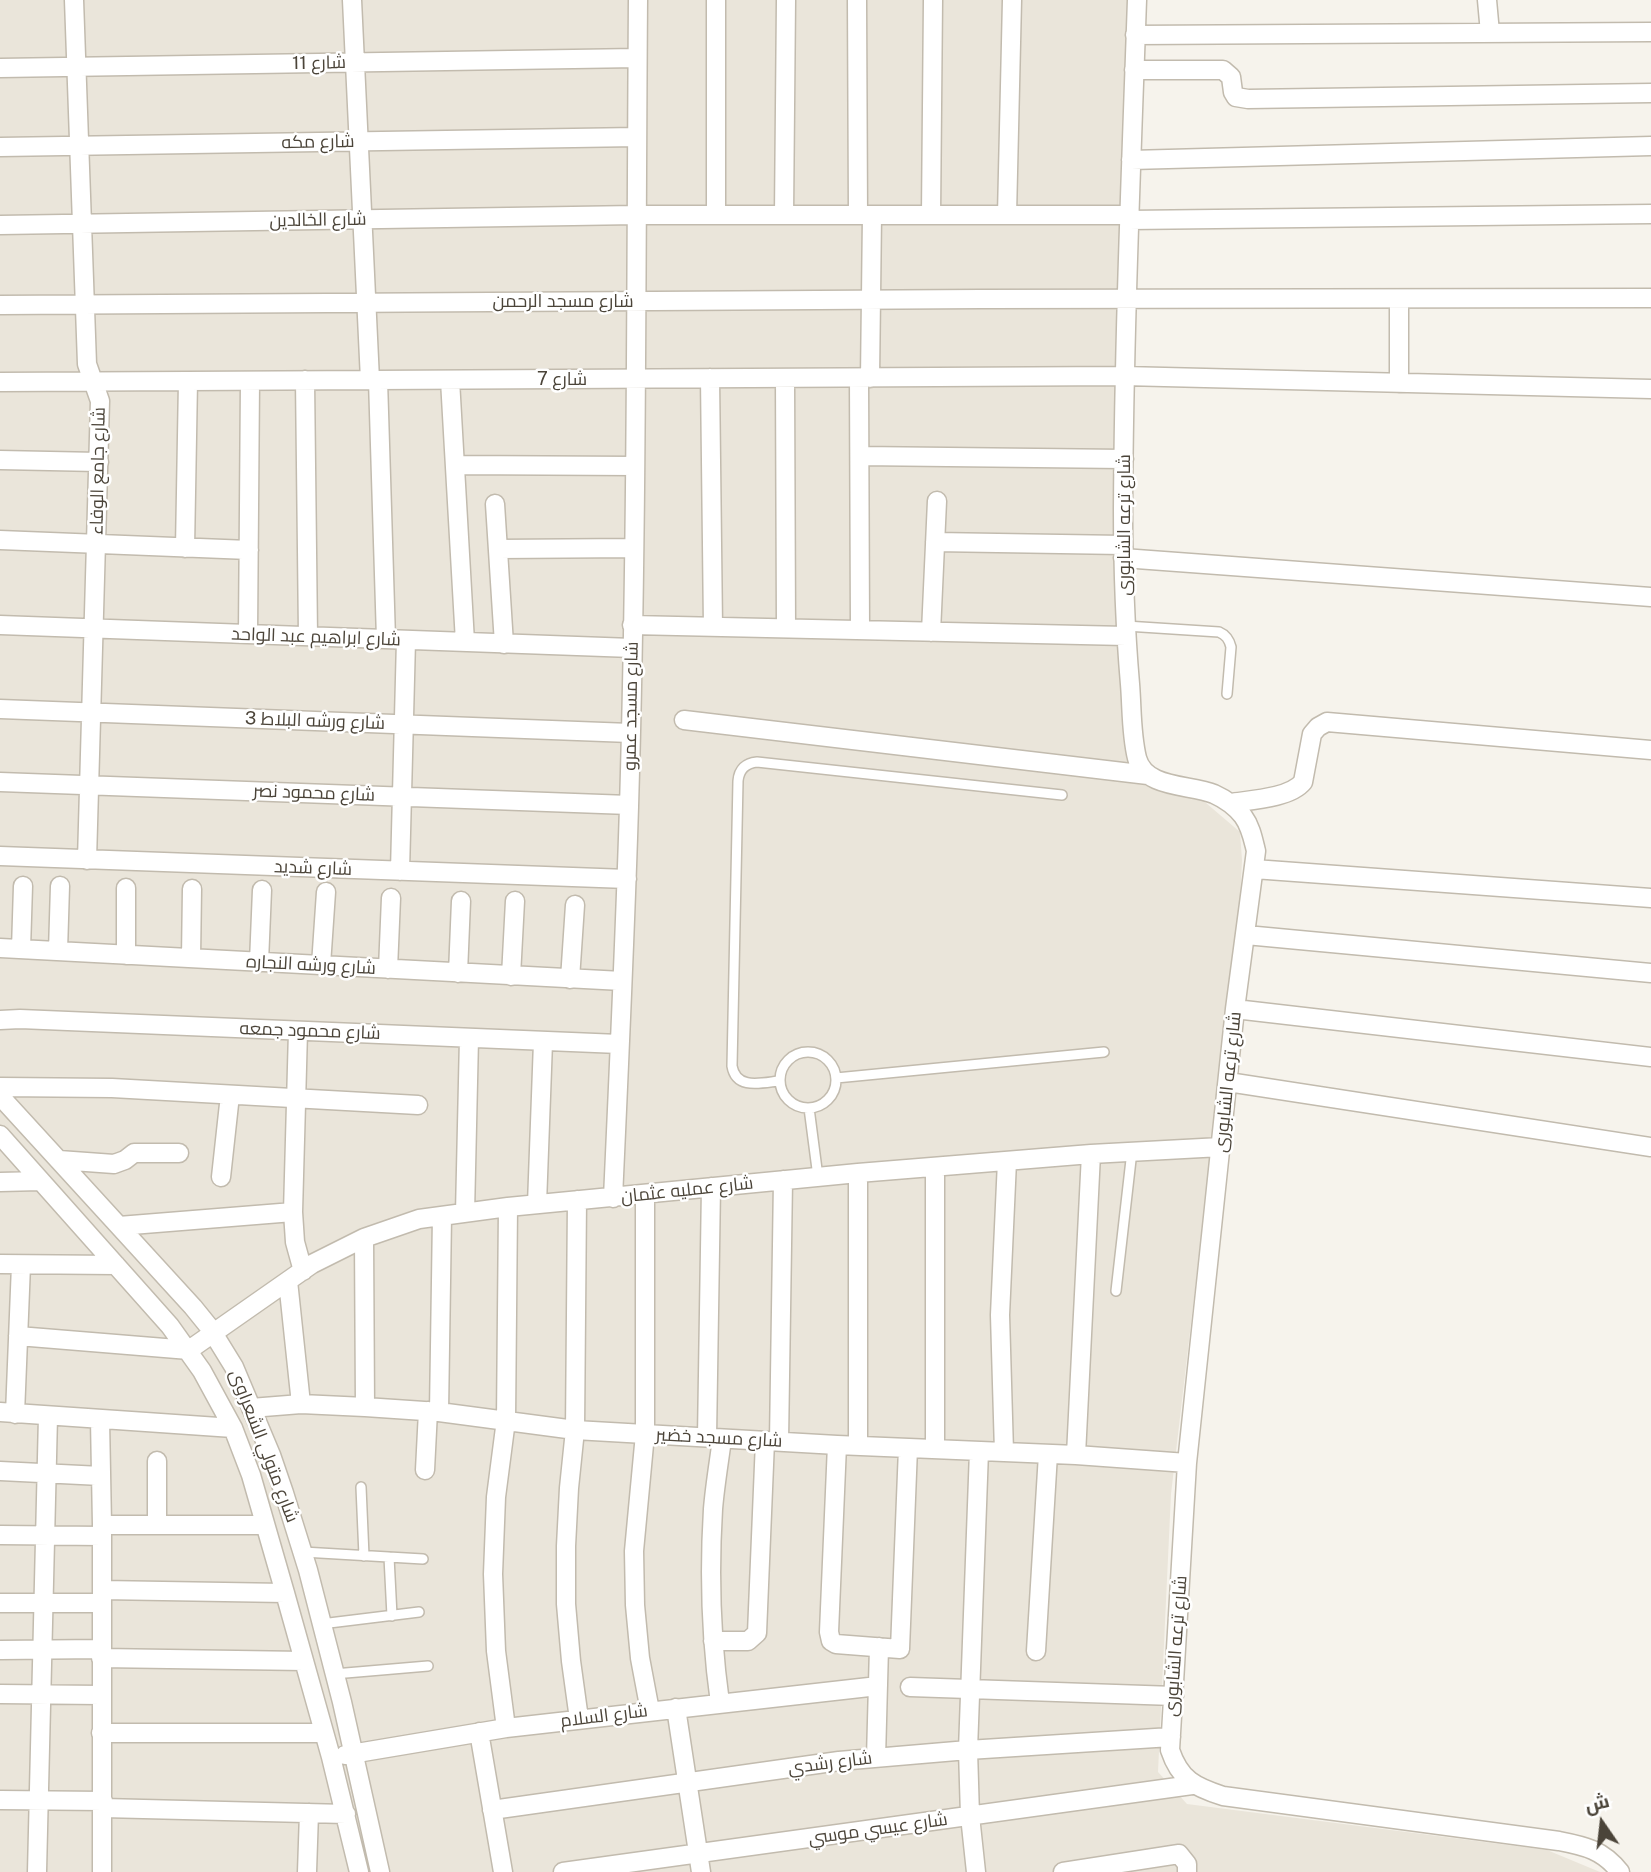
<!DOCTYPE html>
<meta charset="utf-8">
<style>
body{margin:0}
#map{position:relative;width:1651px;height:1872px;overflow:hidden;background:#f6f3ec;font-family:"Public Sans",Cairo,sans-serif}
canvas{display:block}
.north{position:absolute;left:1567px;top:1788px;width:70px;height:70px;-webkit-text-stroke:5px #fff;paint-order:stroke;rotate:346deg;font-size:19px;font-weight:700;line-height:28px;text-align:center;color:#4b4439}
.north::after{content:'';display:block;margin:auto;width:24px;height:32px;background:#4b4439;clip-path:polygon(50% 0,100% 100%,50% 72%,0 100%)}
</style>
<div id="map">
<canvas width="1651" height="1872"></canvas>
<div class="north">ش</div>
</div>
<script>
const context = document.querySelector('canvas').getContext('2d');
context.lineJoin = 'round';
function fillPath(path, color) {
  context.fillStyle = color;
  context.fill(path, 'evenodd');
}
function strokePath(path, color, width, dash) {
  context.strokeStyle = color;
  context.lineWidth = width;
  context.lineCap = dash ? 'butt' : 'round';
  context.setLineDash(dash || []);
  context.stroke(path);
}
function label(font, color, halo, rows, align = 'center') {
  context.font = font + ' "Public Sans",Cairo,sans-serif';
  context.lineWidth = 5;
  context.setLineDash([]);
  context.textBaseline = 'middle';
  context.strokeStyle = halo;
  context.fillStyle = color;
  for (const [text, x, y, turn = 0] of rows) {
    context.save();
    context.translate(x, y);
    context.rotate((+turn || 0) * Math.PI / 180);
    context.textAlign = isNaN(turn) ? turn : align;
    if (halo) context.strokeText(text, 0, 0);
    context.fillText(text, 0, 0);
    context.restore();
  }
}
fillPath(new Path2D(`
 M0,0H1128L1126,158L1117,519L1127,761L1150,783L1199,797L1240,832L1242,860L1240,905L1171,1494L1158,1772L1187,1804L1547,1850L1600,1872H0Z`), '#eae5da');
const service = new Path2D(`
 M1126,626L1219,632C1226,635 1229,639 1231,647L1227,694
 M780 1080a28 28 0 1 1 56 0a28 28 0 1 1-56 0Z
 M836,1078L1104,1052
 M779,1081C761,1083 736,1090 732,1066L738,781C739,769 746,763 757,762L1062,795
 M809,1108L818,1177
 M1116,1291L1132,1151
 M361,1487L364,1556
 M303,1552L423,1559
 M389,1557L392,1616
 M321,1624L419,1612
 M334,1674L428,1666`);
const minor = new Path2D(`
 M74,0L87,364L100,401L87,860
 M352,0L370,380
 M716,0V215
 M857,0L858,215
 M1137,0C1131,170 1124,339 1123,509C1123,567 1125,626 1130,684C1132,708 1131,734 1137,758C1145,789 1190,784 1214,794C1225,799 1236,807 1243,816C1251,827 1253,839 1256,851L1235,1009L1187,1463L1170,1750C1180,1780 1195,1787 1223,1796L1559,1841C1585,1846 1603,1850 1620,1872
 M1487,0L1490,33
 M1135,35L1651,32
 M0,68L637,58
 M1134,70H1223L1231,77L1233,92L1236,97L1248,99L1651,93
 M0,147L637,137
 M1131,160L1651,146
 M784,215L786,0
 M931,215L933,0
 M1007,215L1012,0
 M1129,220L1651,214
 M0,225L636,215H1130
 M0,305L981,299L1651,298
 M710,378L713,627
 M785,378L786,628
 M859,378L860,630
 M870,378L872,215
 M305,380L308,636
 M378,380L386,639
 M450,380L465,642
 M0,382L1124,376L1651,389
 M1399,383V299
 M860,456L1124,459
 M0,460L99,462
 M455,465L635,466
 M495,504L504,644
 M0,540L249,550
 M935,542L1123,545
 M185,548L188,381
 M498,549L634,548
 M1123,558L1651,597
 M0,625L632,648
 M632,625L1126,636
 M931,632L937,501
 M248,634L250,381
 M0,709L630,733
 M684,720L1148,775
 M0,782L629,805
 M1231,803C1251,800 1290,798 1303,782L1312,734L1318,727L1327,722L1651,750
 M0,856L627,879
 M1254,869L1651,898
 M400,871L406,640
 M1246,935L1651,973
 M0,948L622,981
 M21,949L23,886
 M58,951L60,886
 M126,955V888
 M191,958L192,889
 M259,962L262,890
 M321,965L326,892
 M388,969L391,898
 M458,973L461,901
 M511,976L515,901
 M570,979L575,905
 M1235,1009L1651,1057
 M0,1020L20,1019L619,1044
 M298,1031L293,1212L295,1242L303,1271
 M1228,1082L1651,1147
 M0,1087L112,1088L418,1105
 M0,1096L193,1307L210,1328L234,1367L271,1455L284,1493L308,1570L342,1702L380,1872
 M0,1135L170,1326L202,1371L233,1428L251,1475L285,1593L331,1757L359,1872
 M59,1160L114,1164L125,1160L134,1153H179
 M858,1173V1446
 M221,1177L230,1095
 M0,1182L40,1181
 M645,1194V1434L634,1551L635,1605L640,1658L650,1711
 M613,1198C619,1067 625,937 629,807C637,538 636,269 638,0
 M577,1200L575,1430L569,1488L566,1546V1604L571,1661L579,1719
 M537,1204L543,1042
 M465,1213L469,1038
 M119,1226L293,1212
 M364,1238L365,1407
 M0,1264L116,1265
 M288,1281L301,1404
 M18,1336L189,1350L312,1264L364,1238L419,1219L508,1207L858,1173L1091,1154L1221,1147
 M251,1408L301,1404L365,1407L439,1412L575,1430L837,1445L1076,1455L1187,1463
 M0,1412L233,1428
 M439,1412L442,1216
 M15,1414L21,1265
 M100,1420L102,1525V1872
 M707,1437L711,1187
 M779,1441L783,1180
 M837,1445L829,1632L831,1641L836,1644L900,1649L908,1448
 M935,1449V1167
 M1004,1452L1000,1315L1007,1161
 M1076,1455L1091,1154
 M425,1470L428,1411
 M0,1471L101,1476
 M102,1525H265
 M157,1525V1461
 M0,1535L102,1536
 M102,1590L285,1593
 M0,1603H101
 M713,1641H748L757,1633L765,1441
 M0,1650L101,1649
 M1036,1651L1048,1454
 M101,1658L304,1661
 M910,1687L1174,1696
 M0,1694L101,1695
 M720,1703C711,1639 709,1574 713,1509C715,1485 719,1462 722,1439
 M676,1708L701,1872
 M506,1728L496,1651L493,1574L496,1497L506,1420L508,1207
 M479,1732L503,1872
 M101,1733H324
 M345,1755L506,1728L878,1686
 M876,1758L879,1647
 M0,1800L103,1801
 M103,1808L346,1814
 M492,1810L839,1761L968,1750L1171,1737
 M37,1872L48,1416
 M307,1872L309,1813
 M563,1872L1192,1785
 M976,1872L970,1816L968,1750L979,1451
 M1063,1872L1179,1854L1187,1864V1872`);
strokePath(service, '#c2bbae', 12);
strokePath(minor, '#c2bbae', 21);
strokePath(service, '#fff', 9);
strokePath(minor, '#fff', 18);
label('18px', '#4b4439', '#fff', [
 ["شارع 11",319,63,-1],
 ["شارع مكه",318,142,-1],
 ["شارع الخالدين",318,220,-1],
 ["شارع مسجد الرحمن",563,301],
 ["شارع 7",562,379],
 ["شارع جامع الوفاء",98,471,-89],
 ["شارع ترعه الشابورى",1124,525,-90],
 ["شارع ابراهيم عبد الواحد",316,637,2],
 ["شارع مسجد عمرو",631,706,-89],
 ["شارع ورشه البلاط 3",315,721,2],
 ["شارع محمود نصر",314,793,2],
 ["شارع شديد",313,868,2],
 ["شارع ورشه النجاره",311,965,3],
 ["شارع محمود جمعه",310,1031,2],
 ["شارع ترعه الشابورى",1228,1082,-84],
 ["شارع عمليه عثمان",687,1190,-6],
 ["شارع مسجد خضير",719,1438,3],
 ["شارع متولي الشعراوى",264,1446,69],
 ["شارع ترعه الشابورى",1176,1646,-86],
 ["شارع السلام",604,1716,-7],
 ["شارع رشدي",830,1763,-7],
 ["شارع عيسي موسي",878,1829,-8]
]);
</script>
